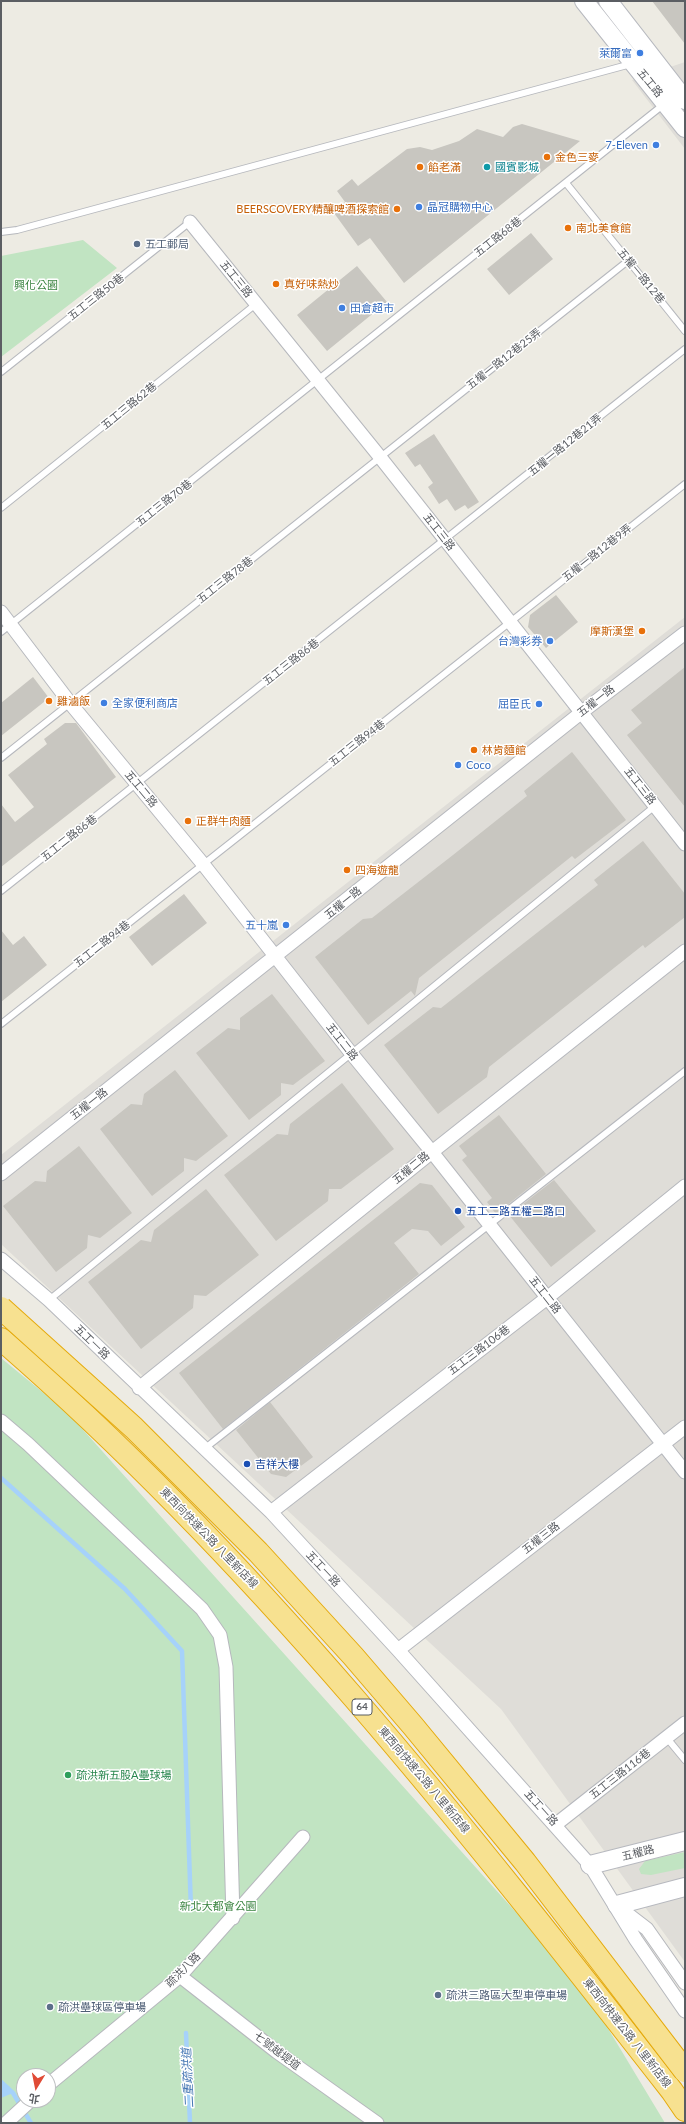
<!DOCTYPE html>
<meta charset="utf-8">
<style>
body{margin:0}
#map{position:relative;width:686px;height:2124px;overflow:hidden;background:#edebe3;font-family:Lato,"Noto Sans TC",sans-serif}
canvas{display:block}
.frame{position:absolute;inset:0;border:2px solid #5b5e63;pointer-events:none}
.north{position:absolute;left:16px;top:2068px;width:40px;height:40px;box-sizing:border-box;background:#fff;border:1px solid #bdbfc1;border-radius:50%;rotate:190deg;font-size:11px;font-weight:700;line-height:16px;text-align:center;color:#5b5e63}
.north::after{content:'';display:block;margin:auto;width:14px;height:18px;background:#e04b36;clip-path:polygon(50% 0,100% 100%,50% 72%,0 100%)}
</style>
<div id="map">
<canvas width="686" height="2124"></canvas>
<div class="frame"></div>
<div class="north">北</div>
</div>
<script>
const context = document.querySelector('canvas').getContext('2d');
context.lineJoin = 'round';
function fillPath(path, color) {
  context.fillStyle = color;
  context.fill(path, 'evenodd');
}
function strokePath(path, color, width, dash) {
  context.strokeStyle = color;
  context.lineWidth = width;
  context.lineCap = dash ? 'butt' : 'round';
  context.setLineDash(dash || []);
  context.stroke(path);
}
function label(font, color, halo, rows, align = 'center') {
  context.font = font + ' Lato,"Noto Sans TC",sans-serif';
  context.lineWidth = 3;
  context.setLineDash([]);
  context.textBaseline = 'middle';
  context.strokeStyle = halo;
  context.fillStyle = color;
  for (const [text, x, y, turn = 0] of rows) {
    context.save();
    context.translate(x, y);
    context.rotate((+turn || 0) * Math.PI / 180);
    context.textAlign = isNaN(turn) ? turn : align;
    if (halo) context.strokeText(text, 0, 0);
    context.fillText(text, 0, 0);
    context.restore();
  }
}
fillPath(new Path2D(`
 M685,62V149L632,80Z
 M685,617V1962L501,1709L1,1244V1155Z`), '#dfddd8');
fillPath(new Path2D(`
 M83,240L117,268L1,357V256Z
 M1,1358L68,1413L583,1987L665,2123H1ZM24,2076H48V2100H24Z
 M685,1852V1868L651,1875L641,1874L639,1869L645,1861Z`), '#c1e4c2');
fillPath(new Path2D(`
 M1,2082L9,2086L13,2093L1,2098Z`), '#a6d2fa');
strokePath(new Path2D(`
 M1,1478L125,1589L182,1651L191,1910
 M186,2033L190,2123
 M1,2082L13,2093L31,2123`), '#a6d2fa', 4.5);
fillPath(new Path2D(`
 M652,1H685V44Z
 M522,124L580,141L404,283L370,238L358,246L334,213L345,202L337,191L352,179L358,186L407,149L420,147L432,150L459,141L477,129L503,137L513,127Z
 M531,233L553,259L509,295L487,269Z
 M357,266L387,302L327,351L297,315Z
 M434,434L479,502L468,509L465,505L455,511L447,499L439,504L428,487L433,483L420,464L415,467L405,453Z
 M556,595L578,622L546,648L528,627L530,615Z
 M685,667V807L627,735L642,723L631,710Z
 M33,677L49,698L1,736V703Z
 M65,723H76L116,777L1,867V804L15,822L34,807L8,775L47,744L44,739Z
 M572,752L626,820L575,859L572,856L419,978L415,996L411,991L368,1025L315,957L363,919L372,918L453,855L527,796L524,791Z
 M643,841L685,894V917L645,948L643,945L489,1067L487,1077L438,1114L384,1045L433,1007L441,1008L598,885L594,880Z
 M184,894L207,923L152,966L129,937Z
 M1,930L13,945L24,936L47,965L1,1002Z
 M272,994L325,1061L293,1085L281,1083V1095L249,1120L196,1053L228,1028L240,1030V1018Z
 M175,1070L228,1136L196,1161L184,1158V1171L152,1196L100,1129L131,1104L142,1105L144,1094Z
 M342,1083L394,1149L341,1189H329L328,1201L276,1241L224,1175L277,1134L288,1135L290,1124Z
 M499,1115L546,1174L496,1214L487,1202L492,1198L462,1160L467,1156L459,1146Z
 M79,1146L132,1213L100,1238L88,1235L87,1248L56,1272L3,1206L35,1181L46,1182L47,1171Z
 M554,1180L596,1231L551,1267L509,1215Z
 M420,1183L432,1185L465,1227L441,1246L428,1231L412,1229L394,1243L419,1274L223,1429L179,1373Z
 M206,1189L259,1255L206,1296L194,1295L193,1308L141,1349L88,1282L141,1240L151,1242L154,1230Z
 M270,1402L313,1457L286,1477L271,1474L236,1430Z`), '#c8c6c0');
const lane = new Path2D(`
 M566,183L685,331
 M1,232L17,230L631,64
 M1,372L190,222
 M1,508L256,304
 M1,632L663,105
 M1,758L629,260
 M1,891L685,349
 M1,1024L685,484
 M49,1300L655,806
 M204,1449L685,1071
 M666,1737L685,1760`);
const street = new Path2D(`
 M190,222L380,457L685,844
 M1,612L70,703L203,864L351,1053L432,1152L685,1472
 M1,1174L582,712L685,633
 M1,1259L49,1300L271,1512L398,1650L590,1865L636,1940L685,2011
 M139,1388L432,1152L685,951
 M1,1421L28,1444L202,1609L220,1635L226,1667L233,1918
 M271,1512L547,1298L685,1186
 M398,1650L685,1427
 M555,1825L685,1723
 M621,1909L647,1929L685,1983
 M180,1976L277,2052L377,2123
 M48,2085L180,1976L303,1837
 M6,2123L31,2100`);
const secondary = new Path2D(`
 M584,1L685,128
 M608,1L685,100
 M590,1865L685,1841
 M617,1905L685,1887`);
const highway = new Path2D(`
 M1,1339C256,1560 465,1826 672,2091L685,2110`);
strokePath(lane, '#b6b8bd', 8);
strokePath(street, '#b6b8bd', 15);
strokePath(secondary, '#b7b9bf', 20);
strokePath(highway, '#e5aa0c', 24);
strokePath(lane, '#fff', 6);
strokePath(street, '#fff', 13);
strokePath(secondary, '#fff', 18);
strokePath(highway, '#f7e190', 22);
const highwayBridge = new Path2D(`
 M1,1308L134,1428L258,1552L353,1656L413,1726L525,1862L685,2071`);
strokePath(highwayBridge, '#e5aa0c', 24, []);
strokePath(highwayBridge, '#f7e190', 22);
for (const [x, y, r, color] of [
 [640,53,4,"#3f7fe0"],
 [656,145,4,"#3f7fe0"],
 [547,157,4,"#e8710a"],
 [420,167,4,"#e8710a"],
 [487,167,4,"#0f9aa8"],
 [419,207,4,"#3f7fe0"],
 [397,209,4,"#e8710a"],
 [568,228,4,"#e8710a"],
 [137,244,4,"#5c6f8a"],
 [276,284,4,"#e8710a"],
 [342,308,4,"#3f7fe0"],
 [642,631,4,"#e8710a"],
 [550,641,4,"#3f7fe0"],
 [49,701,4,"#e8710a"],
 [104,703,4,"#3f7fe0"],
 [539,704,4,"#3f7fe0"],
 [474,750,4,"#e8710a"],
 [458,765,4,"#3f7fe0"],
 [188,821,4,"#e8710a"],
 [347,870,4,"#e8710a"],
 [286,925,4,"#3f7fe0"],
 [458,1211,4,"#1a4fb4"],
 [247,1464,4,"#1a4fb4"],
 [68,1775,4,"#2e9e5b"],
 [438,1995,4,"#5c6f8a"],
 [50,2007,4,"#5c6f8a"]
]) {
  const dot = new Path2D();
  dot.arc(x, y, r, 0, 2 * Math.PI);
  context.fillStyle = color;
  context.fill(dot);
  strokePath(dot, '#fff', 1.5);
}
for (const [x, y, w] of [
 [362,1707,20]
]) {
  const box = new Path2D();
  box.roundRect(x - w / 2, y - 8, w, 16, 3);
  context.fillStyle = '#fff';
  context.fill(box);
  strokePath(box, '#5b5e63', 1);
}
label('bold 10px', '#5b5e63', null, [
 ["64",362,1707]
]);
label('11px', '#366cbe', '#fff', [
 ["萊爾富",632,53],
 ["7-Eleven",648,145],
 ["晶冠購物中心",427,207,"left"],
 ["田倉超市",350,308,"left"],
 ["台灣彩券",542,641],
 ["全家便利商店",112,703,"left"],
 ["屈臣氏",531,704],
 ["Coco",466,765,"left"],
 ["五十嵐",278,925]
], 'right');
label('11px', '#5b5e63', '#fff', [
 ["五工路",650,83,51],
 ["五工路68巷",498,237,-38],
 ["五權一路12巷",641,276,51],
 ["五工三路",236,279,51],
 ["五工三路50巷",96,297,-38],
 ["五權一路12巷25弄",504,359,-38],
 ["五工三路62巷",129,406,-39],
 ["五權一路12巷21弄",565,445,-39],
 ["五工三路70巷",164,503,-38],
 ["五工三路",439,532,52],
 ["五權一路12巷9弄",597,553,-38],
 ["五工三路78巷",225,580,-38],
 ["五工三路86巷",291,662,-38],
 ["五權一路",596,701,-38],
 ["五工三路94巷",357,743,-38],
 ["五工三路",640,786,52],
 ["五工二路",141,789,50],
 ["五工二路86巷",69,838,-38],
 ["五權一路",343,903,-39],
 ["五工二路94巷",102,944,-38],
 ["五工二路",342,1042,52],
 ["五權一路",89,1104,-38],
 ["五權二路",411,1168,-39],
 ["五工二路",545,1295,52],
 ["五工一路",92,1342,44],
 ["五工三路106巷",479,1350,-37],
 ["東西向快速公路 八里新店線",209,1538,46],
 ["五權三路",541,1538,-38],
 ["五工一路",323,1569,47],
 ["五工三路116巷",620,1774,-38],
 ["東西向快速公路 八里新店線",424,1780,50],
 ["五工一路",541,1808,48],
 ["五權路",638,1853,-14],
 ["疏洪八路",183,1970,-45],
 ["東西向快速公路 八里新店線",627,2033,52],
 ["七號越堤道",277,2051,37]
]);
label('11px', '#c56008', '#fff', [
 ["金色三麥",555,157],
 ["餡老滿",428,167],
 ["BEERSCOVERY精釀啤酒探索館",389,209,"right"],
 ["南北美食館",576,228],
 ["真好味熱炒",284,284],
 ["摩斯漢堡",634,631,"right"],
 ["雞滷飯",57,701],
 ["林肯麵館",482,750],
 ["正群牛肉麵",196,821],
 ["四海遊龍",355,870]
], 'left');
label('11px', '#0d838f', '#fff', [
 ["國賓影城",495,167]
], 'left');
label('11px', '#4e5e75', '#fff', [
 ["五工郵局",145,244],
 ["疏洪三路區大型車停車場",446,1995],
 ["疏洪壘球區停車場",58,2007]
], 'left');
label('11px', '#3a8440', '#fff', [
 ["興化公園",36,285],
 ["新北大都會公園",218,1906]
]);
label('11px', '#164399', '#fff', [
 ["五工二路五權二路口",466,1211],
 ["吉祥大樓",255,1464]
], 'left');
label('11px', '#27864d', '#fff', [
 ["疏洪新五股A壘球場",76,1775]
], 'left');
label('italic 12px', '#4778b4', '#fff', [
 ["二重疏洪道",188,2078,-93]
]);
</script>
